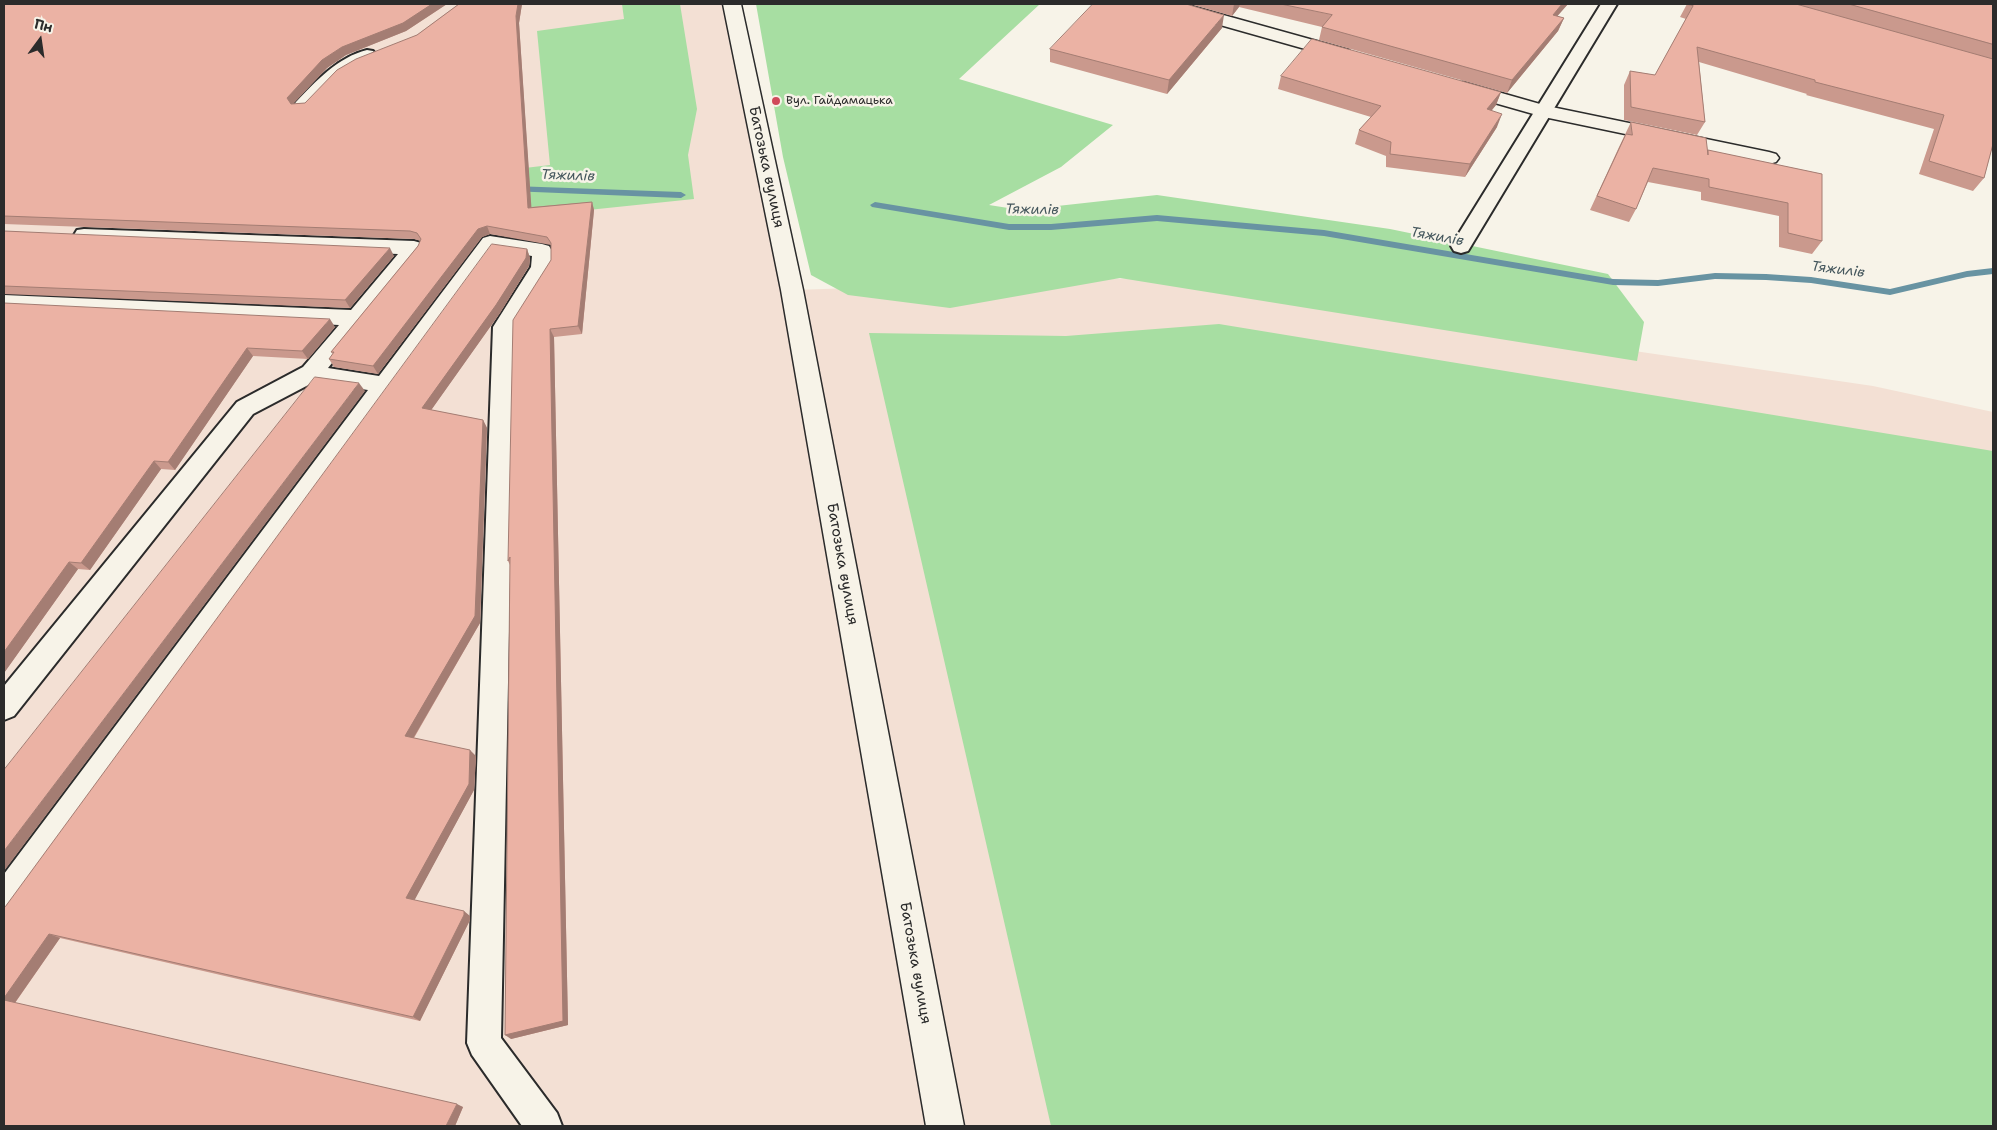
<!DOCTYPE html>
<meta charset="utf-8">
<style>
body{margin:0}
#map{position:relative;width:1997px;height:1130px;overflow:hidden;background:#f7f3e8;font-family:"Shantell Sans",sans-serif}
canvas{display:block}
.frame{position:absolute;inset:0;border:5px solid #2b2b2b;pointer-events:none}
.north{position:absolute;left:15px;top:15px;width:50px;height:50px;-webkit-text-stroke:4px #f7f3e8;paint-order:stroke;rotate:14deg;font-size:14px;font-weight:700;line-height:20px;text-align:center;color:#2b2b2b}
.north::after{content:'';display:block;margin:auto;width:18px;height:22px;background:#2b2b2b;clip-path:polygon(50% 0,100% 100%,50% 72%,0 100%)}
</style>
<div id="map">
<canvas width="1997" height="1130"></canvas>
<div class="frame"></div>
<div class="north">Пн</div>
</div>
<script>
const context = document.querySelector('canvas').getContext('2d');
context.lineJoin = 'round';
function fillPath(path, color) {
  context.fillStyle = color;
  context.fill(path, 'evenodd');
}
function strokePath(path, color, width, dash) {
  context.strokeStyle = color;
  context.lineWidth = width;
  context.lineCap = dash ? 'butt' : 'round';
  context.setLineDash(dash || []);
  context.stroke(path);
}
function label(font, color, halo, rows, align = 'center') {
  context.font = font + ' "Shantell Sans",sans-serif';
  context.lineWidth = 5;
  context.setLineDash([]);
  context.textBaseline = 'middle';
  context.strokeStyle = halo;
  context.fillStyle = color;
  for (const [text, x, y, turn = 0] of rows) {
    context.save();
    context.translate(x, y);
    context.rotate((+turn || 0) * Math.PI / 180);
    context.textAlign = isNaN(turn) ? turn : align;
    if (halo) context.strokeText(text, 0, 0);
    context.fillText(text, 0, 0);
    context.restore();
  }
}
fillPath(new Path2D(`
 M4,4H732L795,290L1137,278L1873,386L1993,412V1126H4Z`), '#f3e0d4');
fillPath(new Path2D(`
 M622,4H680L697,109L688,155L694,199L521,217L449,177L550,165L537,31L624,19Z
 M756,4H1040L959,79L1113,125L1061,167L989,205L1021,210L1157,195L1390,229L1608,274L1644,322L1637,361L1120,278L950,308L848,295L811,275L783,157Z
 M1219,324L1993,451V1126H1051L869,333L1066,336Z`), '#a7dea2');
fillPath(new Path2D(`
 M513,186L681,192L686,195L681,198L510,191L508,189Z
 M875,202L1009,224H1051L1157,215L1324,230L1613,279L1658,280L1715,273L1766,274L1811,277L1890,289L1967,271L1993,268V274L1967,277L1890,295L1811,283L1766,280L1715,279L1658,286L1613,285L1324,236L1157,221L1051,230H1009L872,207L870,205Z`), '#6893a2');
const lane = new Path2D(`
 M1601,4H1617L1468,251L1461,253L1454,251L1451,246Z
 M367,50L373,51L376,55L373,59L345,74L308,110L302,111L296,110L293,106L296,102C316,81 338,57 367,50Z
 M84,229L414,241L421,243L424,248L421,253L328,368L379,376L483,238L490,236L542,244L549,246L552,251L553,267L515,327L501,1038L557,1113L562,1126H522L472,1055L467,1043L493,327L531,267L532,256L495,250L15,911L4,916V874L368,390L314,382L253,414L14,716L4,720V686L237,402L303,367L339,325L4,309V295L351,310L398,254L84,241L77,240L74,235L77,230Z`);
const street = new Path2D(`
 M1157,4H1184L1349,50L1352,54L1349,58L1343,59L1337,58L1160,8Z
 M1463,82L1547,106L1769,152L1776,154L1779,158L1776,162L1769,164L1544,117L1456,92L1454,88L1456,84Z`);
const secondary = new Path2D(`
 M723,4H741L803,290L964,1126H926L781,290Z`);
strokePath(lane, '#2b2b2b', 4);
strokePath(street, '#2b2b2b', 3);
strokePath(secondary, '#2b2b2b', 3);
fillPath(lane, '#f7f3e8');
fillPath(street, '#f7f3e8');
fillPath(secondary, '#f7f3e8');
fillPath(new Path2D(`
 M4,4H447L406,31L346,55L327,68L293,104L305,103L417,35L459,4H522L519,23L531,207L592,202L594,210L582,334L554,337L568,1025L511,1039L510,565L508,561L551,260V245L490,234L482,237L378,374L334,367L329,359L333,354L331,352L418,246L421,241L414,239L4,224Z
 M1190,4H1568L1557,16L1564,18L1558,31L1507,93L1319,40L1322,27L1239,7L1232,16Z
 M1687,4H1993V144L1984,178L1973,191L1919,174L1934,129L1806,95L1807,94L1699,62L1705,122L1697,135L1624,120V85L1630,71L1655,75L1686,19L1680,17Z
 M1222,28L1167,94L1050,62V49Z
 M1281,76L1501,92L1496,105L1492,110L1497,127L1465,177L1386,167V156L1355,144L1359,130L1371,117L1278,89Z
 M1631,122L1707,150L1822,174V241L1812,254L1779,247V216L1701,200V192L1648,182L1636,209L1629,222L1590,210L1619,147Z
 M4,231L394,256L350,308L4,294Z
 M527,249L530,258L529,266L500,313L431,410L483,420L487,428L480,623L414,738L476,756L474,790L414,900L470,916V920L420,1021L60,938L15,1003L463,1107L455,1126H4L5,907Z
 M4,303L335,327L308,359L253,356L175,470L161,469L90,570L78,569L4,673Z`), '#ca998d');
fillPath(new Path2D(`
 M432,4H447L406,31L346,55L327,68L291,106L287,98L322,60L342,47Z
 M518,4H522L519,23L532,216L528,208L516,16Z
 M1234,4H1240L1239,7L1232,16Z
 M1562,4H1568L1547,28L1553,15Z
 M1224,15L1222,28L1167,94L1169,80Z
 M1564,18L1558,31L1507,93L1512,80Z
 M1501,92L1496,105L1482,122L1487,109Z
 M1502,114L1497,127L1465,177L1470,164Z
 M592,202L594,210L582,334L578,326Z
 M487,226L490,234L482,237L378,374L373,366L478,229Z
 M390,248L394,256L350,308L345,300Z
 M527,249L530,258L529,266L500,313L427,416L422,408Z
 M330,319L335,327L308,359L302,351Z
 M550,329L554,337L568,1025L511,1039L505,1035Z
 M247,348L253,356L175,470L168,462Z
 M359,383L365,391L4,871V851Z
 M483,420L487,428L480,623L411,742L405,736Z
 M154,461L161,469L90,570L81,563Z
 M69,562L78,569L4,673V652Z
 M470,750L476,756L474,790L413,903L406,898Z
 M464,911L470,916V920L420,1021L413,1017Z
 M49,934L60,938L14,1004L4,1001V998Z
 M457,1104L463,1107L455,1126H446Z`), '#a47d73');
const building = new Path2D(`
 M4,4H432L403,23L342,47L322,60L287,98L291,104L305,103L337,70L356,59L417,35L459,4H518L516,16L528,208L592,202L578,326L550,329L563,1021L505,1035L510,557L508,561L513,320L551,260V243L547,237L487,226L478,229L373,366L329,359L334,352H331L418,246L421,239L417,233L410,231L4,216Z
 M1093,4H1186L1224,15L1169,80L1050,49Z
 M1281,4H1562L1553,15L1564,18L1512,80L1322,27L1332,15Z
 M1686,4H1796L1993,59V144L1984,178L1929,161L1944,115L1815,82V80L1697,47L1705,122L1631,107L1630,71L1655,75L1693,6Z
 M1849,4H1993V44Z
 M1312,39L1501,92L1487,109L1502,114L1470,164L1390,154L1391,142L1359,130L1381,106L1281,76Z
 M1631,122L1706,138L1708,155V150L1822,174V241L1788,233V203L1709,187V179L1653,168L1636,209L1597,196L1626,134L1632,135Z
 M4,231L390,248L345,300L4,286Z
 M492,244L527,249L526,258L496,305L422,408L483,420L475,616L405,736L470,750L469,784L406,898L464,911V915L413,1017L49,934L4,998V908L5,907Z
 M4,303L330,319L302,351L247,348L168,462L154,461L81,563L69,562L4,652Z
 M315,377L359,383L4,851V770Z
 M4,1000L457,1104L446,1126H4Z`);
fillPath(building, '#ebb2a4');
strokePath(building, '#a47d73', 1);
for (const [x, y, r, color] of [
 [776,101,5,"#d1495b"]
]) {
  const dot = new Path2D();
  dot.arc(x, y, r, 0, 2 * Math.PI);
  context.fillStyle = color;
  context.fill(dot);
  strokePath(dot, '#f7f3e8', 2);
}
label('12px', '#2b2b2b', '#f7f3e8', [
 ["Вул. Гайдамацька",786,101]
], 'left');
label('italic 14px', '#44565c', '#f7f3e8', [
 ["Тяжилів",568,176,2],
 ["Тяжилів",1032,210,1],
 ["Тяжилів",1437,237,10],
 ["Тяжилів",1838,270,7]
]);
label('15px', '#2b2b2b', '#f7f3e8', [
 ["Батозька вулиця",766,167,78],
 ["Батозька вулиця",842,564,80],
 ["Батозька вулиця",915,963,80]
]);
</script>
